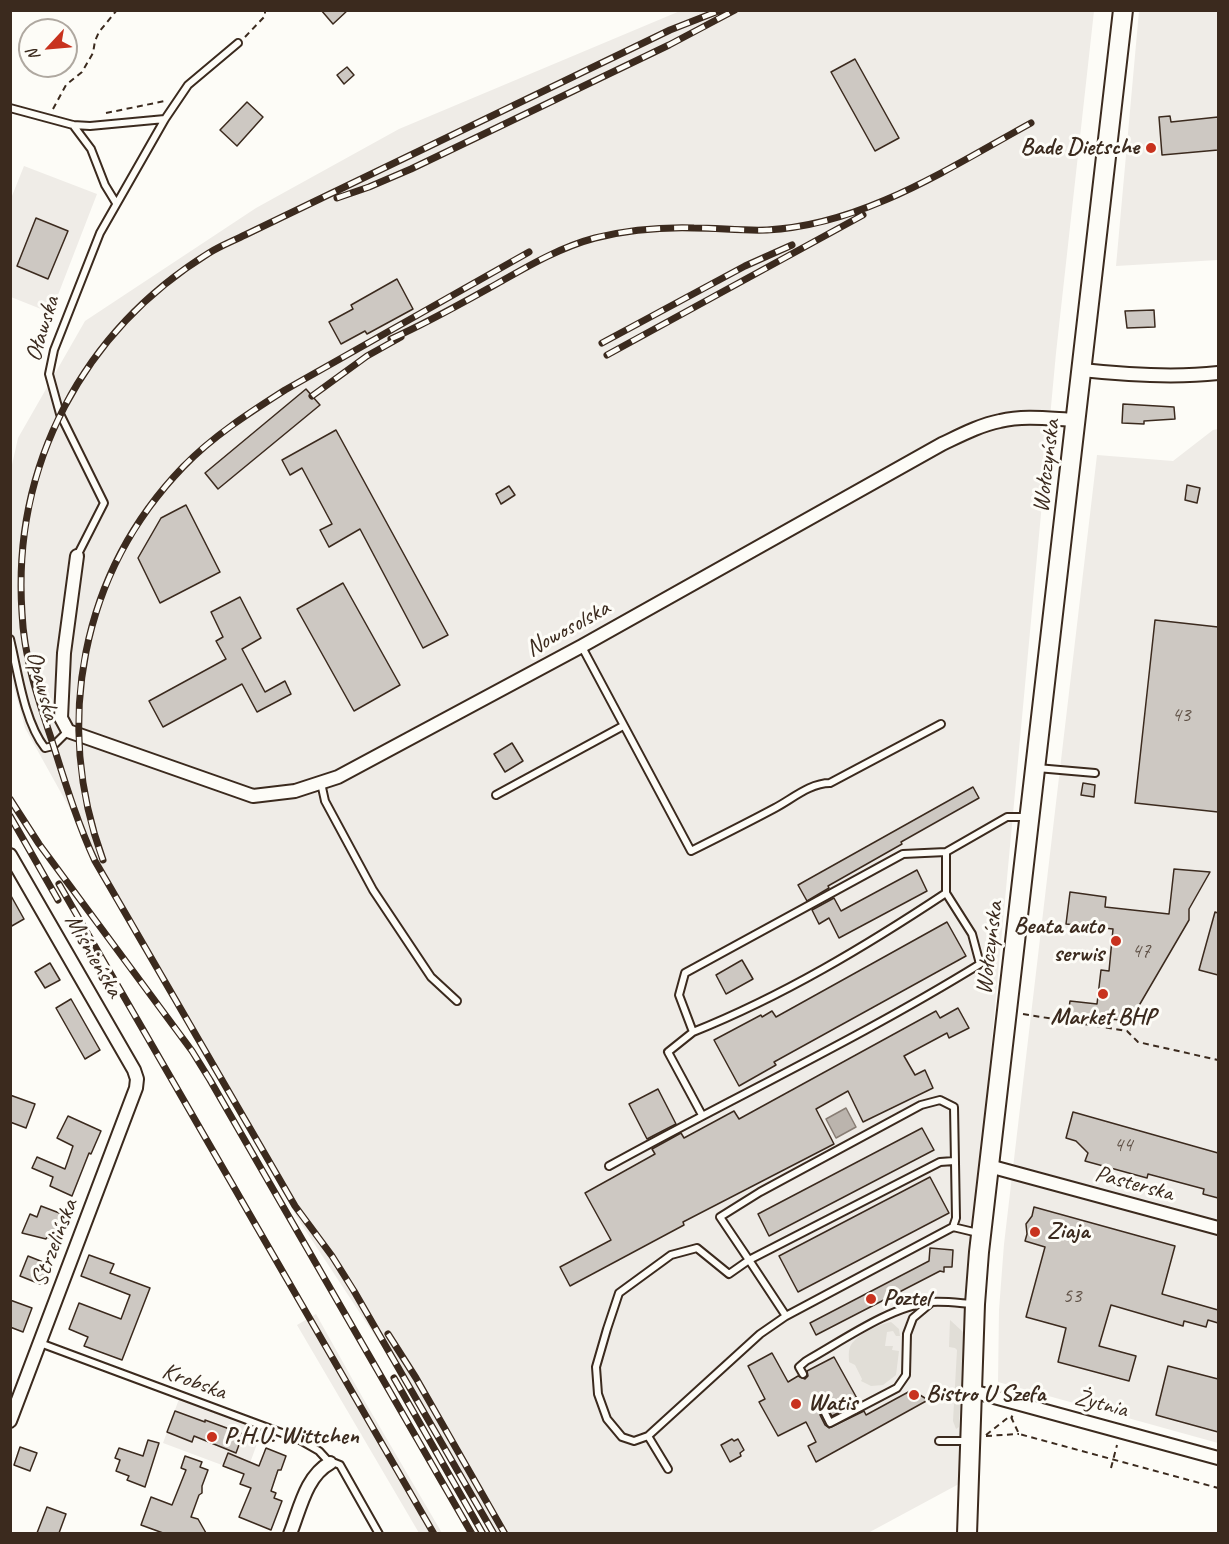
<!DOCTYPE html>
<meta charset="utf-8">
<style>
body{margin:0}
#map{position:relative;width:1229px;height:1544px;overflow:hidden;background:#fdfcf7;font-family:Caveat,sans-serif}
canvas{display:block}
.frame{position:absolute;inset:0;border:12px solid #3b2a1e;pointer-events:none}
.north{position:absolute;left:18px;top:18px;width:60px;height:60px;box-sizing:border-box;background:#fdfcf7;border:2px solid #afa8a0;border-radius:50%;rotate:244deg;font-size:16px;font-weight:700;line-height:24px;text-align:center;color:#3b2a1e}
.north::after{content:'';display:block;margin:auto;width:21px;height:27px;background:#c8321e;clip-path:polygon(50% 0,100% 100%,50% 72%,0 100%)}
</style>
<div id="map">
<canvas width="1229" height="1544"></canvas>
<div class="frame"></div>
<div class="north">N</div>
</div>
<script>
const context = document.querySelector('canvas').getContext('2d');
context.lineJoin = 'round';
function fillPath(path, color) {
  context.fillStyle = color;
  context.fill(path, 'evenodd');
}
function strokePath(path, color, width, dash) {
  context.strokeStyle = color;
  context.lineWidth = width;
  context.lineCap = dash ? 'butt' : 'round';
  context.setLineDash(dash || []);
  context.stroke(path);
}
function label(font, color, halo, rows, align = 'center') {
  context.font = font + ' Caveat,sans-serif';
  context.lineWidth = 6;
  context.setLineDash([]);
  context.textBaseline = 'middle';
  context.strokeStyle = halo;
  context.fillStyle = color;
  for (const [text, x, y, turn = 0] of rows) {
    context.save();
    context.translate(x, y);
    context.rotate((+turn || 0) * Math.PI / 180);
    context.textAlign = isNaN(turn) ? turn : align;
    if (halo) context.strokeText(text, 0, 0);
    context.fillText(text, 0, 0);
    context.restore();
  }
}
fillPath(new Path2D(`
 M680,11H1094L1056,353L988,1082L970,1478L868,1533H494L445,1442L298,1219L25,728L10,673V474L18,438L85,321L256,208L399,129Z
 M1139,11H1218V260L1116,266Z
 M24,166L97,194L51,313L11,297L10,201Z
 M1218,429V1443L998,1382L999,1310L1004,1244L1097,455L1173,461L1213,430Z
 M316,1314L364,1400L442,1533H419L297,1325Z
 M179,1399L262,1430L246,1474L163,1443Z`), '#efece7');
fillPath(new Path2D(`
 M950,1320L963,1332V1337L959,1427L956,1429L953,1421L957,1350L955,1348L949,1347Z
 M891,1322L899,1329L900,1336H896L893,1331L887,1332L885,1346H893L892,1350L899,1351L896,1375L883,1385L871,1386L861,1381L862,1379L855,1365L849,1362C849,1357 848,1352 850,1347C855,1335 880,1324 891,1322Z`), '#e1ded7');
const water = new Path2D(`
 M846,1108L856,1127L836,1138L826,1119Z`);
fillPath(water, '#bbb4ad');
strokePath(water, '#887d74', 1.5);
const building = new Path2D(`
 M321,10H348L333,24Z
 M855,59L899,138L875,151L831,72Z
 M347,67L354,75L344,84L337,75Z
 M247,102L263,117L237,146L220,130Z
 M1170,116L1171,122L1218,117V150L1162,155L1159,117Z
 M36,218L68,231L48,279L17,266Z
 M397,279L413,309L367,334L365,331L341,344L329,322L353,309L351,305Z
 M1154,310L1155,327L1127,328L1125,311Z
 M306,389L320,405L218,489L205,473Z
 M1123,404L1174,407L1175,419L1144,421V424L1122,423Z
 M336,430L448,635L423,648L360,529L329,547L320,530L332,524L302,468L290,475L282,460Z
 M1187,485L1200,488L1197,503L1185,500Z
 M509,486L515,495L501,504L496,494Z
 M186,505L220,572L160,603L138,558L161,518Z
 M343,583L400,685L354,711L297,609Z
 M240,597L261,638L242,649L265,692L285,681L291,694L257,712L242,684L163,727L149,701L226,659L216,641L223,637L211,612Z
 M1155,620L1218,627V812L1135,803Z
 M512,743L523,761L505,772L494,754Z
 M1083,783L1095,785L1094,797L1081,795Z
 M973,787L979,798L901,842L902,844L828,886L829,888L807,901L798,885Z
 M1174,869L1210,872L1189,909V920L1130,1021L1068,1015L1070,1001L1097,1004L1101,970L1109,971L1113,929L1066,924L1070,892L1106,897L1105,907L1169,914Z
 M917,870L927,891L839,938L829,918L819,924L812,910L834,898L841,911Z
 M10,894L24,919L10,927Z
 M1215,912L1218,913V975L1199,970Z
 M947,922L966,956L774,1062L776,1065L739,1086L714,1040L761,1015L762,1017L772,1011L776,1017Z
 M742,960L753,979L726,994L716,975Z
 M50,963L60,980L45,988L35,972Z
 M71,999L100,1050L85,1059L56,1008Z
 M958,1008L969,1028L949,1038L947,1033L904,1056L915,1075L925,1070L933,1088L863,1122L848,1091L816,1109L834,1144L683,1222L684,1225L570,1286L560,1267L611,1240L585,1193L655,1154L652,1149L681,1133L684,1138L734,1111L739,1119L936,1011L940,1018Z
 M658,1089L676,1124L647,1139L629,1104Z
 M10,1095L35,1104L26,1128L10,1122Z
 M1073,1112L1218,1153V1198L1203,1194L1204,1189L1148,1174L1147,1178L1085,1161L1088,1153L1076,1141L1066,1138Z
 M68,1116L101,1131L91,1154L89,1153L72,1196L50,1186L53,1177L32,1168L37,1157L65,1169L73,1146L57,1138Z
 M922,1128L934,1150L769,1236L758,1214Z
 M930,1177L949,1213L798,1292L779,1256Z
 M41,1206L62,1214L56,1229L60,1231L56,1241L47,1237L46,1239L22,1233L30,1214L37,1217Z
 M1034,1207L1175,1246L1162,1294L1218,1310V1323L1208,1320L1206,1327L1184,1321L1183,1326L1111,1305L1099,1346L1136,1356L1129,1381L1058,1362L1066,1328L1026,1317L1045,1247L1025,1241L1027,1234L1026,1224L1032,1216Z
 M930,1248L953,1250L952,1267H944V1272L940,1271L816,1335L810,1323L929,1261Z
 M89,1255L114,1264L110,1273L150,1288L122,1360L84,1346L88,1337L69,1329L79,1303L121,1319L130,1295L81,1276Z
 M28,1256L48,1264L40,1284L20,1276Z
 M10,1300L32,1308L23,1332L10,1327Z
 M772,1353L788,1382L798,1376L805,1379L808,1376L807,1371L834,1357L859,1402L832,1416L828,1409H822L820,1415L825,1425L829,1428L864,1411L866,1415L912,1390L928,1400L816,1462L808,1446L816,1442L806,1422L778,1436L759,1402L765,1399L748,1366Z
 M1168,1366L1218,1379V1432L1156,1415Z
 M175,1411L205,1422V1420L243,1434L236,1453L194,1436L192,1442L167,1432Z
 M732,1439L734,1441L738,1439L744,1450L740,1453L741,1456L730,1462L721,1445Z
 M148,1440L159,1443L145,1487L127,1480L129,1476L116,1471L120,1460L115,1458L119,1448L143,1456Z
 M20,1447L37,1453L30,1471L14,1465Z
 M266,1448L286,1456L281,1470H278L271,1491L276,1493L274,1498L282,1501L271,1530L239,1517L251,1488L240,1484L244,1474L223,1466L228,1453L259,1466Z
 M185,1456L202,1462L200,1467L208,1470L202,1486V1493L199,1495L191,1517L198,1519L206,1533H163L141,1525L151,1497L172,1505L186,1470L181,1468Z
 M47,1507L66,1514L59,1533H37Z`);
fillPath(building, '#cdc8c2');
strokePath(building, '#3b2a1e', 1.5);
const lane = new Path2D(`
 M10,108L73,125L90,126L165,119
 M73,125L91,149L105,185L116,203
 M77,556L104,503L60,414L49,374L54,350L100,233L165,119L188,85L238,43
 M10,639C18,672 24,721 45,748L53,746L68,731
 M582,647L691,851C719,837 747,823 775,808C792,799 810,783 830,783L941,724
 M1037,768L1095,773
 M321,783L325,801L373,890L431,977L457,1001
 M496,795L623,726
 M693,1032C783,996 866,946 946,893
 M702,1115L668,1052L693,1032L679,995L685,973L903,854L946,852L1007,817H1027
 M609,1166C732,1098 860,1038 980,964L972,934L946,893V852
 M953,1227L978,1233
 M786,1316L749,1260L729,1274L697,1248L671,1255L619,1293L607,1329L596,1367L598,1394L607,1419L622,1437L634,1441L648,1436L760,1334L786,1316L953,1227L956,1218L954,1107L940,1100L921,1105L760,1192L720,1217L749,1260L940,1162L954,1161
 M40,1343L298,1439L319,1451L330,1463H335L340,1465L379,1534
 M803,1374L799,1367L806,1361C842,1341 891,1306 931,1302C944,1301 959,1303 973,1304
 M825,1413L830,1423L897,1388L906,1375L907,1334L913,1318L932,1302
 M648,1436L668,1469
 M939,1441H969`);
const street = new Path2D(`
 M1082,370C1128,375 1173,378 1218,373
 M77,556L64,653L61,718L68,731L253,796L295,791L338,777L582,646L942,444C961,435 980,425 1000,421C1025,415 1051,419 1076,420
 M10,855L134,1070L137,1079L136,1088L10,1421
 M989,1166L1218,1228
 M972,1391L1218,1458
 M290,1534C300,1509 306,1476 330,1463`);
const secondary = new Path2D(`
 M967,1534L975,1304L979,1252L1123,10`);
strokePath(lane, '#3b2a1e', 10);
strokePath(street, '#3b2a1e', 16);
strokePath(secondary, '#3b2a1e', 22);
strokePath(new Path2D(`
 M245,37L265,16V10
 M53,109L66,85L82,72L93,53L95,41L99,32L117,10
 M106,113L165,101
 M1023,1014L1127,1031L1138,1042L1218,1060
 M1011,1417L1019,1434L1218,1488
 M986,1435L1010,1416L1013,1417
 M986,1436L1019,1434
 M1111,1468L1117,1445`), '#3b2a1e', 2, [6, 4.5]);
strokePath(lane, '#fdfcf7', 6);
strokePath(street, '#fdfcf7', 12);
strokePath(secondary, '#fdfcf7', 18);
const rail = new Path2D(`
 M337,198L369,187L411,169L669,45L735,10
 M391,339C429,322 464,302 500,282C530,265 561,247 595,238C628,230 660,227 694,228C718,228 743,231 767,230C863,225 949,168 1031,123
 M602,343L745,266L792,245
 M607,355L863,215
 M312,396L367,356L401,337
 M10,799L39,844L192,1051L210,1080L472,1534
 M10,816L58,900
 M103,860C53,723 81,573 183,467C213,436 249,413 285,390L529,252
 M59,884L434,1534
 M388,1334L416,1378L505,1534
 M394,1378L483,1534
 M494,1534L354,1291L332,1256L295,1206L95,861C77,822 65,782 52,741C38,699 24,658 22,613C12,465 83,331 209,253C220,246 233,241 245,235L670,30L721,10`);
strokePath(rail, '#3b2a1e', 7);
strokePath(rail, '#fdfcf7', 4.5, [14]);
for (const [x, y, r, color] of [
 [1151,148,6,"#c8321e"],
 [1116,941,6,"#c8321e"],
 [1103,994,6,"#c8321e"],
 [1035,1232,6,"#c8321e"],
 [871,1299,6,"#c8321e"],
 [914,1395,6,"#c8321e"],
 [796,1404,6,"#c8321e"],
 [212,1437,6,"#c8321e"]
]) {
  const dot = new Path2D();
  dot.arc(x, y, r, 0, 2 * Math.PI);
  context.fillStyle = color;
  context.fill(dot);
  strokePath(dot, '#fdfcf7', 2);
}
label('21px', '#605247', null, [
 ["43",1181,715],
 ["47",1141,951],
 ["44",1123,1145],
 ["53",1072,1296]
]);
label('bold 24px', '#3b2a1e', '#fdfcf7', [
 ["Bade Dietsche",1139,148,"right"],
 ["Beata auto",1104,927,"right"],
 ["serwis",1104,955,"right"],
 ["Market BHP",1103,1018,"center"],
 ["Ziaja",1047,1232],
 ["Poztel",883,1299],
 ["Bistro U Szefa",926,1395],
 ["Watis",808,1404],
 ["P.H.U. Wittchen",224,1437]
], 'left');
label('24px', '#3b2a1e', '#fdfcf7', [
 ["Oławska",43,329,-73],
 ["Wołczyńska",1047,466,-83],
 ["Nowosolska",568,629,-29],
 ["Opawska",42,686,75],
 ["Wołczyńska",990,948,-83],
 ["Miśnieńska",93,956,60],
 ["Pasterska",1134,1184,15],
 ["Strzelińska",55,1243,-69],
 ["Krobska",194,1382,20],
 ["Żytnia",1101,1404,15]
]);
</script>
